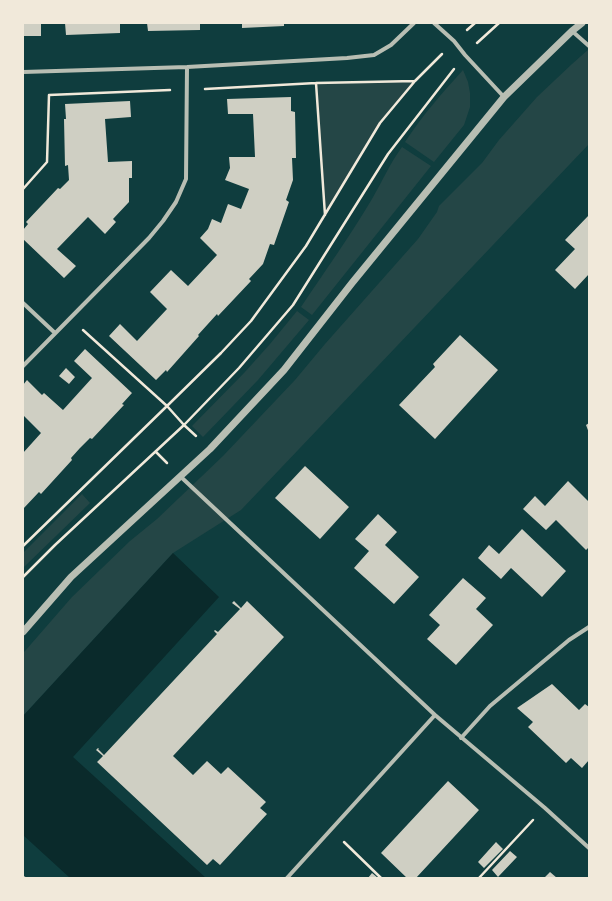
<!DOCTYPE html>
<style>
body{margin:0}
#map{position:relative;width:612px;height:901px;overflow:hidden;background:#0f3d3e;font-family:Helvetica,sans-serif}
canvas{display:block}
.frame{position:absolute;inset:0;border:24px solid #f1e9da;pointer-events:none}
</style>
<div id="map">
<canvas width="612" height="901"></canvas>
<div class="frame"></div>
</div>
<script>
const context = document.querySelector('canvas').getContext('2d');
context.lineJoin = 'round';
function fillPath(path, color) {
  context.fillStyle = color;
  context.fill(path, 'evenodd');
}
function strokePath(path, color, width, dash) {
  context.strokeStyle = color;
  context.lineWidth = width;
  context.lineCap = dash ? 'butt' : 'round';
  context.setLineDash(dash || []);
  context.stroke(path);
}
fillPath(new Path2D(`
 M589,49V144L241,510L173,553L23,716V653L25,651L72,597L130,541L157,519L223,456L295,380L325,344L418,239L437,212L439,206L482,163L499,140L537,97L572,64Z
 M463,70L468,82L470,93V107L464,125L434,162L405,142C422,116 442,93 463,70Z
 M415,81L380,123L325,215L316,83Z
 M402,147L431,166L312,315L301,307C325,271 350,236 372,199C382,182 390,163 402,147Z
 M297,311L309,320L258,380L203,437L192,426L244,373L270,344Z
 M82,494L90,503L23,568V553Z`), '#244646');
fillPath(new Path2D(`
 M173,553L219,597L73,757L206,878H70L23,835V716Z`), '#0a2a2b');
fillPath(new Path2D(`
 M23,23H41V36H23Z
 M65,23H120V33L66,35Z
 M147,23H200V30L148,31Z
 M242,23H284V26L242,28Z
 M291,97V111L295,112L296,158H292L293,180L286,200L289,202L274,245L270,244L263,264L249,279L251,281L218,316L217,314L198,335L199,336L167,372L166,370L156,380L109,336L120,324L137,341L167,309L150,292L171,270L188,286L217,255L200,238L208,229L212,219L221,223L228,204L241,209L249,189L225,180L230,168L229,157H255L253,114H228L227,99Z
 M130,101L131,117L105,119L108,162L132,161V178H129V202L113,219L116,222L105,234L88,217L57,249L76,266L64,278L23,239V230L28,224L26,222L58,188L60,189L69,180L68,165L65,166L64,119H66L65,104Z
 M589,215V274L575,289L555,270L575,249L565,240Z
 M460,335L498,370L435,439L399,405L435,367L433,364Z
 M85,349L132,393L122,404L124,405L92,439L90,438L80,448L71,458L72,460L41,494L39,492L23,509V453L41,433L23,415L24,414L23,412V385L27,380L42,395L44,393L63,410L92,378L74,361Z
 M66,368L75,377L69,384L59,376Z
 M589,423V433L586,425Z
 M305,466L349,507L320,539L275,498Z
 M568,481L589,502V547L586,550L556,520L546,530L523,509L535,496L545,506Z
 M378,514L397,532L385,545L419,577L394,604L354,568L369,551L355,539Z
 M522,529L566,571L542,597L511,568L501,579L478,558L489,545L499,554Z
 M463,578L486,598L476,609L493,625L456,665L427,639L440,625L429,615Z
 M234,601L241,608L247,601L284,637L173,756L193,775L207,761L221,774L228,767L266,802L260,808L267,814L220,865L213,859L207,865L97,762L103,756L96,750L98,748L99,749H98L104,755L217,634L214,631L215,630L218,632L240,609L232,603Z
 M552,684L579,710L585,704L589,707V760L582,768L571,758L566,763L528,727L533,722L517,708Z
 M448,781L479,810L416,878H407L381,853Z
 M496,842L503,849L484,868L478,862Z
 M510,851L517,857L498,877L492,870Z
 M550,872L557,878H544Z
 M372,873L378,878H368Z`), '#cfcfc3');
strokePath(new Path2D(`
 M467,30L475,23
 M477,43L499,23
 M205,89L316,83
 M23,189L47,162L49,95L170,90
 M325,215L316,83L415,81
 M83,330L167,406L184,425L196,436
 M156,452L167,463
 M23,546L167,406L221,353L251,321L306,246L380,123L415,81L442,54
 M23,577L55,545L184,425L239,368L293,305L388,154L454,69
 M344,842L381,878
 M23,877L25,878
 M479,878L533,820`), '#f1e9da', 2.5);
strokePath(new Path2D(`
 M434,23L454,41L465,55L504,97
 M572,31L589,46
 M23,72L187,67L347,58L374,55L391,45L414,23
 M23,303L55,333
 M23,366L149,238L163,221L176,202L186,179L187,67
 M181,477L435,715L545,808L589,848
 M461,738L490,706L569,640L589,627
 M287,878L435,715`), '#b8beb3', 4);
strokePath(new Path2D(`
 M23,632L71,577L210,449L284,370L352,283L504,97L572,31L582,23`), '#b8beb3', 7);
</script>
